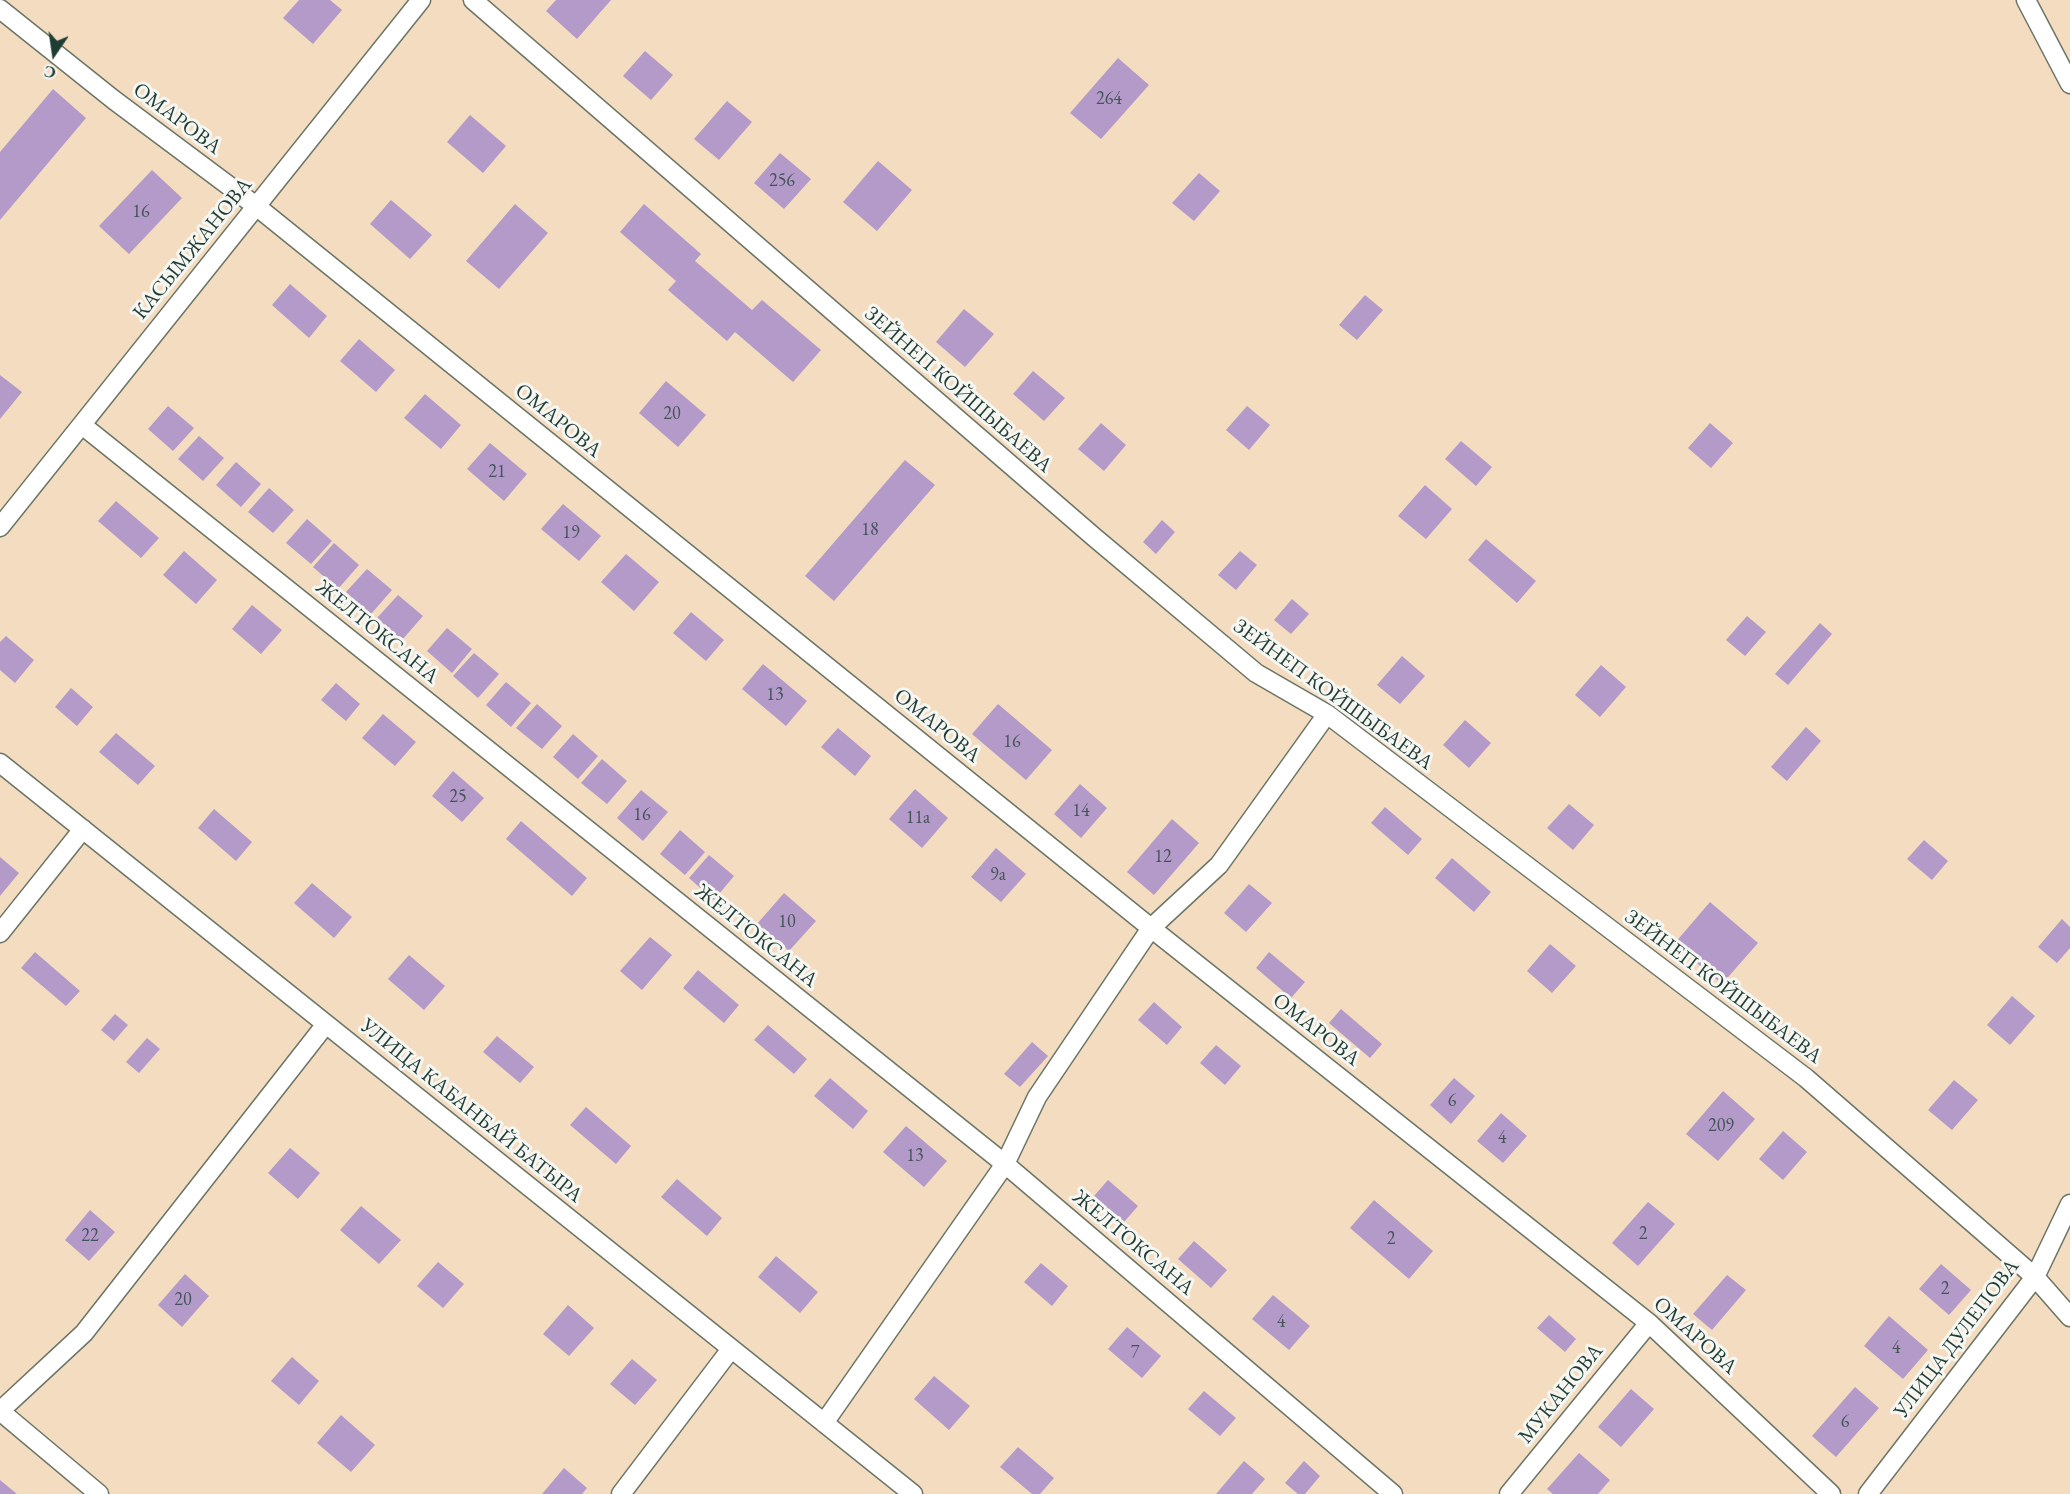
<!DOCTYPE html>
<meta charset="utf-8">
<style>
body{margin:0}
#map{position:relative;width:2070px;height:1494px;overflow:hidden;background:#f4dcc1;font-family:"EB Garamond",serif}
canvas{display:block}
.north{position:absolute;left:24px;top:24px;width:60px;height:60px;-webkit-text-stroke:4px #f6f6f2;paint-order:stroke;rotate:193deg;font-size:16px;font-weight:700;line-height:24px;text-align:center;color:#1f3d34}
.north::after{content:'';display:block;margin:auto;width:21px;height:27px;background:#1f3d34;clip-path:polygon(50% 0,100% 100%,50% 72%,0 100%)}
</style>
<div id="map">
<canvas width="2070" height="1494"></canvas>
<div class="north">С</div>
</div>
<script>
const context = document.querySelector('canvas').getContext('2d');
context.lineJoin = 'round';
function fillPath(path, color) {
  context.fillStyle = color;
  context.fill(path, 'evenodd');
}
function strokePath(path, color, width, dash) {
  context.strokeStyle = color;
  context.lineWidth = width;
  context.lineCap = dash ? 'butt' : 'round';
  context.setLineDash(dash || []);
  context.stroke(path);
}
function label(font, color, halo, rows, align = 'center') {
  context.font = font + ' "EB Garamond",serif';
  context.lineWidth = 6;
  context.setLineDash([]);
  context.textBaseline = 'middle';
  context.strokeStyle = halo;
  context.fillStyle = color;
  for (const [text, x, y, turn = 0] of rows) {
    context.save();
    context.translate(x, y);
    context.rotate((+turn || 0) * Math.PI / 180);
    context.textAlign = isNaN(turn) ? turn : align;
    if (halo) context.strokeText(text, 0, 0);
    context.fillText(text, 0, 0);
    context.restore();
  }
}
fillPath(new Path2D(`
 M299,0H330L342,10L313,44L283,18Z
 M556,0H611L577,39L546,11Z
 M645,51L673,75L651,100L623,76Z
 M1118,58L1149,85L1101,139L1070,113Z
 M53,89L86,118L0,220V152Z
 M727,101L752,122L719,160L694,139Z
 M470,115L506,146L483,173L447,142Z
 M780,153L811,179L784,209L754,183Z
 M878,161L912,190L877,231L843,202Z
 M152,170L182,198L129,254L99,226Z
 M1199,173L1220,191L1194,221L1172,203Z
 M391,200L432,235L410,259L370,224Z
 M515,204L548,233L499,289L466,261Z
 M644,204L701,254L695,261L752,310L762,300L821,350L793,382L735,332L727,341L668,290L676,281L620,232Z
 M290,284L327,316L309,338L272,305Z
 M1365,295L1383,310L1357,340L1339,325Z
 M964,309L994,334L965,367L936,342Z
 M359,339L395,370L376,392L340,361Z
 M1033,371L1065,398L1044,421L1013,394Z
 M0,375L22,392L0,419Z
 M666,381L706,415L678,447L639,413Z
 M425,394L461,425L441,449L404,418Z
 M168,406L194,428L173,451L148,429Z
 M1247,406L1270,425L1249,450L1226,430Z
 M1101,423L1126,445L1104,471L1078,449Z
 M1710,423L1733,443L1711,468L1688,448Z
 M199,436L224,458L203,481L178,459Z
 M1461,441L1492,467L1476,486L1445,459Z
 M490,443L527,474L504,501L467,469Z
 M905,460L935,485L834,601L805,576Z
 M236,462L261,484L241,507L216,485Z
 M1425,485L1452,509L1426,539L1398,516Z
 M269,488L294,510L273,533L248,512Z
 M116,501L159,538L141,558L98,521Z
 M563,504L601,536L579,561L541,529Z
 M307,519L332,541L311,564L286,543Z
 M1162,520L1175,532L1156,554L1143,542Z
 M1486,539L1536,581L1517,603L1468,560Z
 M334,543L359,565L338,589L313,567Z
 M184,551L217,580L196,604L163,575Z
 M1240,551L1257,565L1236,590L1218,575Z
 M626,554L659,582L634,611L601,582Z
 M367,569L392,590L371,614L346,592Z
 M398,595L423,616L402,640L377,618Z
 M1292,599L1309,614L1291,634L1274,620Z
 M252,605L282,630L261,654L232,629Z
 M691,612L724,640L706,661L673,633Z
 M1747,616L1766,632L1745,656L1726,640Z
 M1820,623L1832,634L1788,685L1775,674Z
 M447,628L472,649L452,673L427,651Z
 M6,636L34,660L15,683L0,670V642Z
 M474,653L499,674L478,698L453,676Z
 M1402,656L1425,676L1400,704L1377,685Z
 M763,664L807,701L786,726L742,689Z
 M1601,665L1626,687L1600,717L1575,695Z
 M506,682L531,703L511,727L486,705Z
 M336,683L360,704L346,721L321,700Z
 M71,688L93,707L77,726L55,707Z
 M537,704L562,726L542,749L516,728Z
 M998,704L1052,750L1026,780L972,734Z
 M383,714L416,742L395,766L362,738Z
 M1465,720L1491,743L1469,768L1443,745Z
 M1806,727L1821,741L1787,781L1771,767Z
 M838,728L871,756L855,776L821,747Z
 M116,733L155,766L138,785L99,752Z
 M573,734L598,756L578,779L553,757Z
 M602,759L627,781L607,804L581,783Z
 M453,771L484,798L462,822L432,796Z
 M1080,784L1107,808L1081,838L1054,814Z
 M915,789L948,818L922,848L889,819Z
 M641,790L668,812L643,841L617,818Z
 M1569,804L1594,825L1573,850L1547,828Z
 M1385,807L1422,839L1408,855L1371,823Z
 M214,809L252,842L236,861L198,828Z
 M1172,819L1199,843L1154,895L1127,872Z
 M521,821L587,878L572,896L506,839Z
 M680,830L705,852L685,875L660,854Z
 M1924,840L1948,861L1932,880L1907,859Z
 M996,848L1026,874L1001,902L971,877Z
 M709,855L734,876L714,900L689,878Z
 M0,857L19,873L0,896Z
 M1452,858L1491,892L1474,912L1435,878Z
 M312,883L352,917L334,938L294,903Z
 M1249,884L1272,903L1246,932L1224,913Z
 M784,893L816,921L789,951L757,924Z
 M1710,902L1758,943L1722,984L1674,944Z
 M2062,919L2070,927V948L2057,963L2038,947Z
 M650,937L672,955L642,990L620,971Z
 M1550,944L1576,966L1552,993L1527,971Z
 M35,952L80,991L66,1006L21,968Z
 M1269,952L1305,982L1291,998L1256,968Z
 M409,955L445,986L424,1010L388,979Z
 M698,970L739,1005L724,1023L683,988Z
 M2012,996L2035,1016L2010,1045L1987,1025Z
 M1154,1002L1182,1027L1167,1045L1138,1020Z
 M1341,1009L1382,1044L1370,1058L1329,1023Z
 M115,1014L128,1025L114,1041L101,1030Z
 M768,1025L807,1059L794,1074L754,1040Z
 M497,1036L534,1067L520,1083L483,1052Z
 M147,1038L160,1049L139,1073L126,1062Z
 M1032,1042L1048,1056L1020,1087L1004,1074Z
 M1216,1045L1241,1066L1225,1085L1200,1063Z
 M830,1078L868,1111L853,1129L814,1096Z
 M1454,1078L1475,1096L1451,1124L1430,1105Z
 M1954,1080L1978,1100L1952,1130L1928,1110Z
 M1723,1091L1755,1119L1718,1161L1686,1134Z
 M586,1107L631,1146L616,1164L570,1125Z
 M1501,1113L1527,1136L1503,1163L1477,1141Z
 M906,1126L947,1161L924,1187L883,1152Z
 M1783,1131L1807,1152L1783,1180L1759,1159Z
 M290,1148L320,1173L298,1199L268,1173Z
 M677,1179L722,1218L707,1236L661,1197Z
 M1108,1180L1138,1206L1124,1222L1094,1196Z
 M1374,1200L1433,1251L1409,1279L1350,1228Z
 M1648,1202L1675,1224L1638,1266L1612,1243Z
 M361,1206L401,1240L379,1264L340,1230Z
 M90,1210L115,1232L89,1261L65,1240Z
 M1194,1241L1227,1270L1211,1288L1178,1259Z
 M776,1256L818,1292L800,1313L758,1277Z
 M438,1262L464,1284L443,1308L417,1286Z
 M1041,1263L1068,1286L1052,1306L1024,1282Z
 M1941,1264L1971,1290L1949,1315L1919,1289Z
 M185,1274L209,1296L182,1327L158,1305Z
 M1727,1275L1746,1290L1712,1330L1693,1314Z
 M1273,1295L1310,1326L1289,1350L1252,1319Z
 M568,1305L594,1328L569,1356L543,1334Z
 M1549,1315L1576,1339L1565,1352L1537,1328Z
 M1889,1316L1928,1350L1903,1379L1864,1346Z
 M1127,1327L1161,1356L1142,1378L1108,1349Z
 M292,1357L319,1381L299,1405L271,1381Z
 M632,1359L657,1380L635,1405L610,1384Z
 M934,1376L970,1406L949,1430L914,1399Z
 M1855,1387L1879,1408L1836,1457L1812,1436Z
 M1631,1389L1654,1409L1621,1447L1598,1427Z
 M1204,1391L1236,1418L1220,1436L1188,1409Z
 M341,1415L375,1445L351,1472L317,1443Z
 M1018,1447L1054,1478L1040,1494H1032L1000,1467Z
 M1579,1453L1610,1480L1598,1494H1553L1547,1489Z
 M1244,1461L1265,1479L1252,1494H1216Z
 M1304,1461L1320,1476L1305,1494H1298L1285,1483Z
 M564,1468L587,1488L582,1494H542Z
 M0,1480L17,1494H0Z`), '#b39ac8');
const minor = new Path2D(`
 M473,0L1094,537L1256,673L1327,714L1806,1078L2035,1277L2070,1317
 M2026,0L2070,84
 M0,9L114,100L256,206L1151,928L1649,1323L1831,1494
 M82,425L1005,1164L1393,1494
 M0,527L421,0
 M0,763L913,1494
 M0,933L83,829
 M0,1411L84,1333L326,1024
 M0,1411L99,1494
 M824,1423L1005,1164L1037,1097L1151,928L1219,865L1327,714
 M621,1494L731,1349
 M1509,1494L1649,1323
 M1868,1494L2035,1277L2070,1204`);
strokePath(minor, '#6a7565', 21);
strokePath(minor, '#fff', 18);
label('18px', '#445459', null, [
 ["264",1109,99],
 ["256",782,181],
 ["16",141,212],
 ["20",672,414],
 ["21",497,472],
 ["18",870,530],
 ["19",571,533],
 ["13",775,695],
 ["16",1012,742],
 ["25",458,797],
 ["14",1081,811],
 ["16",642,815],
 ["11а",918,818],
 ["12",1163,857],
 ["9а",998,875],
 ["10",787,922],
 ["6",1452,1101],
 ["209",1721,1126],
 ["4",1502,1138],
 ["13",915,1156],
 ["2",1643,1234],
 ["22",90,1236],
 ["2",1391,1239],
 ["2",1945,1289],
 ["20",183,1300],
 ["4",1281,1322],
 ["4",1896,1348],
 ["7",1135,1353],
 ["6",1845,1422]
]);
label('21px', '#1f3d34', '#f6f6f2', [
 ["ОМАРОВА",177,119,37],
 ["КАСЫМЖАНОВА",193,249,-51],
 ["ЗЕЙНЕП КОЙШЫБАЕВА",958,390,41],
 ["ОМАРОВА",558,421,39],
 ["ЖЕЛТОКСАНА",377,632,39],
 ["ЗЕЙНЕП КОЙШЫБАЕВА",1333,695,36],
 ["ОМАРОВА",937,726,39],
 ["ЖЕЛТОКСАНА",756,936,39],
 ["ЗЕЙНЕП КОЙШЫБАЕВА",1723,987,37],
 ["ОМАРОВА",1316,1030,38],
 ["УЛИЦА КАБАНБАЙ БАТЫРА",471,1111,39],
 ["ЖЕЛТОКСАНА",1133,1243,40],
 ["ОМАРОВА",1695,1336,42],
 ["УЛИЦА ДУЛЕПОВА",1957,1339,-53],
 ["МУКАНОВА",1561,1394,-51]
]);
</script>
